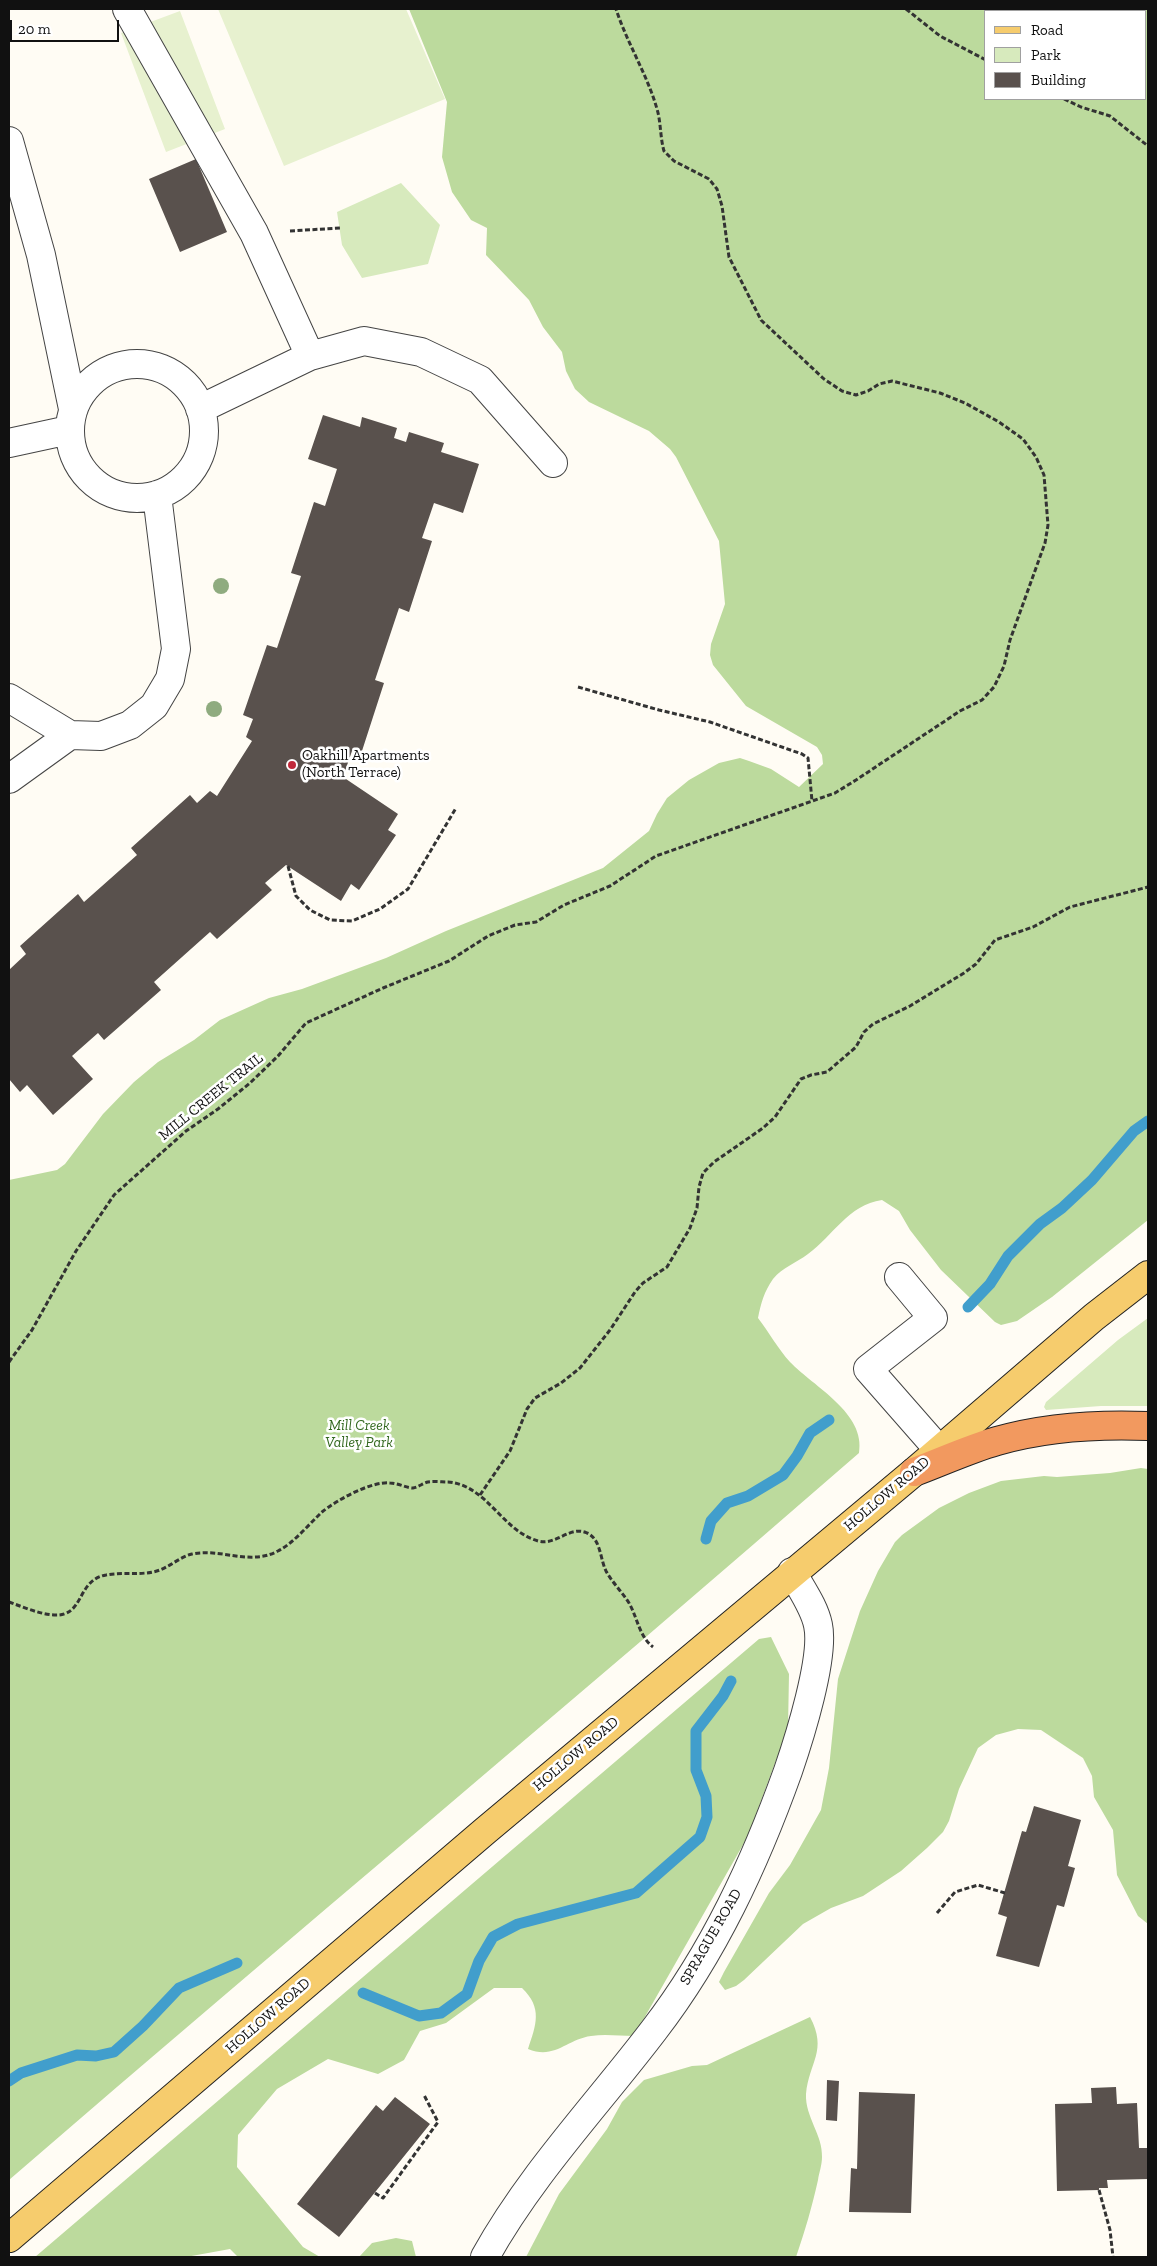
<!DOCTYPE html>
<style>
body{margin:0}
#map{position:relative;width:1157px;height:2266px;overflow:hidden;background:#fffcf4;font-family:"Zilla Slab",serif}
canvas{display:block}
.frame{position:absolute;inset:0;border:10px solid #111;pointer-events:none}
.legend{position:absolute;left:984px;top:10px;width:162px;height:90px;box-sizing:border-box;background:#fff;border:1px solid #a0a0a0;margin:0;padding:6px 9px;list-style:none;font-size:15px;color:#111}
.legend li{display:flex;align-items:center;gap:10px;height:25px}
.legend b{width:25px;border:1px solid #a0a0a0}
.scale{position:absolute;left:10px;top:20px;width:109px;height:22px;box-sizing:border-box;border:2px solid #111;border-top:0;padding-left:6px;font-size:15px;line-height:18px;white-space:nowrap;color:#111;-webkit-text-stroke:4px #fff;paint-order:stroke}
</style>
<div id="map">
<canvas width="1157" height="2266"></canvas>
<div class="frame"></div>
<ul class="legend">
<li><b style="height:6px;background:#f6cc6d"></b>Road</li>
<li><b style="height:14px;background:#d7eabd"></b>Park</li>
<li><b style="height:14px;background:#59514d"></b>Building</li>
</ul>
<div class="scale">20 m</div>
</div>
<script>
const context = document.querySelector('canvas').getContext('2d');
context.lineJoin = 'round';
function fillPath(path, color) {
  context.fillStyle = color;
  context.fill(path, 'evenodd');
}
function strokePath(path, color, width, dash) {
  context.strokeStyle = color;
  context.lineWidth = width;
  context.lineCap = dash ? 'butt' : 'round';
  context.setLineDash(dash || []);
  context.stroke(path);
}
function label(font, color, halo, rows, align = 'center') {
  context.font = font + ' "Zilla Slab",serif';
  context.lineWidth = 5;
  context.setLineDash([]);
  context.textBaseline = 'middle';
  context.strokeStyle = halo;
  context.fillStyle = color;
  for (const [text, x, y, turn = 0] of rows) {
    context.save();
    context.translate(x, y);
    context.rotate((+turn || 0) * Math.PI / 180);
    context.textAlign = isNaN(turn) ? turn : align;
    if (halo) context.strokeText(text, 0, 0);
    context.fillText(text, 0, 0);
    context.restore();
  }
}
fillPath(new Path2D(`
 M401,183L440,225L428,264L362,278L342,245L337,212Z
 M1148,1318V1406H1101L1046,1410L1044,1407L1046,1402L1118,1340Z`), '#d7eabd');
fillPath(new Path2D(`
 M409,9H1148V1220L1052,1297L1017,1321L1001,1325L995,1322L941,1270L910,1230L899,1211L882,1200C848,1205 833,1236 808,1254C796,1263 783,1267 773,1279C764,1292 761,1303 758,1318C769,1332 778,1349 790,1362C814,1387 866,1413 859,1453C578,1698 291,1936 9,2180V1180L57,1170L65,1164L103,1114L134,1082L158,1062L194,1040L220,1020L269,998L302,989L386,958L446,931L603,868L649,831L657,814L667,798L689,780L719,763L740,758L749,761L771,769L799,787L823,764L822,755L817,747L746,706L713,665L710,655L711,644L725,604L719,541L676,457L670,449L649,431L589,402L575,389L566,371L562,352L543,327L529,300L486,255L487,228L471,220L452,192L442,157L447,102ZM1146,11V99H986V11Z
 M1141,1468L1148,1469V1924L1138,1916L1117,1875L1113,1830L1094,1797L1092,1776L1083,1758L1041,1730L1018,1729L996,1735L978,1748L959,1789L949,1821L943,1832L927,1848L901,1871L863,1896L831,1908L803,1924L744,1980L736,1986L725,1990L719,1982L724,1972L769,1893L790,1865L821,1810L829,1768L838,1679L860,1611L878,1571L895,1542L902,1535L939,1508L969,1493L1001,1481L1044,1476L1057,1477L1110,1473Z
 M771,1637L789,1674L788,1728L748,1836L634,2036C620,2036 605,2034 591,2036C567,2039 555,2060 528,2049C536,2025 543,2008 522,1988H494L446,2023L420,2031L404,2060L378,2074L328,2059L277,2089L238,2135L237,2167L303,2247L320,2257H238L230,2249L186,2257H35L759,1639Z
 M810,2017C828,2051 809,2062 806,2094C805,2117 823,2135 822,2157C822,2165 819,2173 818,2180C812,2207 805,2231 796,2257H526L559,2194L607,2129L622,2102L644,2080L692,2066L707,2065Z
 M396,2238L412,2241L416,2257H359L372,2243Z`), '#bcda9d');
fillPath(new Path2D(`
 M218,9H406L445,99L284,166Z
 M180,11L225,129L166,152L121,33Z`), '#e7f1cf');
strokePath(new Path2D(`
 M968,1307L990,1284L1008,1256L1040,1224L1062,1208L1092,1180L1134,1131L1148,1121
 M706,1539L711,1521L727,1503L748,1496L783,1475L797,1456L810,1433L829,1420
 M363,1993L419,2016L441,2013L467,1994L479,1961L493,1937L518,1924L636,1893L700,1837L707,1817L706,1796L696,1770V1731L723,1696L731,1681
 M9,2081L21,2073L77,2055L96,2056L114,2052L143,2026L179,1988L237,1963`), '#419ecc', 11);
fillPath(new Path2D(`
 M196,159L227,232L180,252L149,179Z
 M323,415L360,427L362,417L397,428L394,438L406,442L409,432L444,443L441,452L479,464L463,513L434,503L422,538L432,541L409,612L399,608L375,680L384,683L361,754L352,751L343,777L398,814L388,830L396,835L359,890L351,884L341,901L286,865L265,883L272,890L217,939L210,932L154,982L161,990L104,1040L98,1033L72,1056L93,1079L53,1115L27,1085L20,1092L9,1079V970L26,954L20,946L78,894L84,902L137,855L131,848L190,795L197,803L210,791L217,796L252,741L246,737L253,719L243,715L267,645L277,648L301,576L291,573L314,502L325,506L337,469L308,459Z
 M1034,1806L1081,1820L1068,1866L1075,1868L1064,1907L1057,1905L1039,1967L996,1956L1007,1917L998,1914L1022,1831L1026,1832Z
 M827,2080L839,2081L837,2121L826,2120Z
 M1116,2087L1117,2104L1137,2103L1139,2148H1148V2179L1107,2180L1108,2188H1099V2190L1057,2191L1055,2104L1092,2103L1091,2088Z
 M859,2092L915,2094L911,2213L849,2212L851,2168L857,2169Z
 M395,2097L430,2124L339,2237L297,2204L376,2105L383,2111Z`), '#59514d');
const minor = new Path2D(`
 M127,9L254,233L310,356
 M9,141L41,255L73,409
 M70 431a67 67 0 1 1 134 0a67 67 0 1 1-134 0Z
 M200,409L310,356L364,341L421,352L480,380L553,463
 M9,443L69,430
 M9,698L70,735L101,736L130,725L154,706L170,679L176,649L157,495
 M9,779L70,735
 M899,1277L933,1318L868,1369L939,1450
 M485,2257C531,2174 597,2105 654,2030C714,1952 755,1863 788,1771C799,1739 825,1657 818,1625C814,1606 801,1589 792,1572`);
const major = new Path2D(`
 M9,2238L485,1831L914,1472L1094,1317L1148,1275`);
const highway = new Path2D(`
 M914,1472C941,1462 969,1449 997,1441C1046,1427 1097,1424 1148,1426`);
strokePath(minor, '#444', 30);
strokePath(major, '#222', 30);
strokePath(highway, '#222', 30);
strokePath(new Path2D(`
 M906,9L940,36L986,60
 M1064,99L1081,107L1110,116L1148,146
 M290,231L340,228
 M578,687L659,710L710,722L802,754L808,758L812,801
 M288,866L296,896L310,910L330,920L352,921L380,909L408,889L456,808
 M9,1362L32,1330L76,1251L114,1195L186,1131L218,1109L250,1083L278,1056L306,1023L383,988L449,961L488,936L515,925L536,922L564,905L610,886L656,856L835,793L856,780L960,711L982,700L994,687L1004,666L1010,640L1045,543L1048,525L1044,475L1036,457L1023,439L999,422L965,403L940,393L892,381L879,384L868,391L856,395L842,391L824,379L761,320L729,257L722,206L717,189L709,179L674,161L664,151C660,137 661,122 657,109C647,74 627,43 616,9
 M480,1495L510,1451L527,1409L535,1398L561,1383L580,1368L610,1330L635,1292L643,1283L667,1267L690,1228L697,1208L699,1187L703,1173L714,1162L763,1128L775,1117L801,1079L811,1075L827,1072L856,1047L864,1032L873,1024L910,1006L964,973L976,964L995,940L1033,927L1070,907L1148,887
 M9,1602C23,1607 39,1614 54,1615C85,1617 76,1580 106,1575C121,1572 138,1575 153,1572C168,1569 179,1557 192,1554C221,1548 250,1566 278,1551C295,1542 308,1525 322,1512C337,1500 371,1481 390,1483C398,1483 406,1488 413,1488C419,1487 423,1483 428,1482C434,1481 442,1482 448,1482C487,1485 502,1531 538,1541C556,1546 570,1525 587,1533C601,1539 600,1559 606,1571C612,1582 622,1592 629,1603C638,1619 639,1636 653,1647
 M937,1913L955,1892L978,1885L1005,1893
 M1099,2190L1110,2230L1113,2257
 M375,2193L383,2198L438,2122L424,2095`), '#333', 3, [5, 2.5]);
strokePath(minor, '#fff', 28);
strokePath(major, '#f6cc6d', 28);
strokePath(highway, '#f2995f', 28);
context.fillStyle = '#8fab7f';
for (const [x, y] of [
 [221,586],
 [214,709]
]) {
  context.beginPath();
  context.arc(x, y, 8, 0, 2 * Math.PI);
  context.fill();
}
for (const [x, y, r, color] of [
 [292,765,5,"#c0293a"]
]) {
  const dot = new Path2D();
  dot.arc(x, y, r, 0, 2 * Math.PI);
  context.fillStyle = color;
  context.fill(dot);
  strokePath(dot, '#fff', 2);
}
label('15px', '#111', '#fff', [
 ["Oakhill Apartments",302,756],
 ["(North Terrace)",302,773]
], 'left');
label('15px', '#111', '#fff', [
 ["MILL CREEK TRAIL",211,1097,-39],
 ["HOLLOW ROAD",887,1494,-40],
 ["HOLLOW ROAD",576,1754,-40],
 ["SPRAGUE ROAD",711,1937,-60],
 ["HOLLOW ROAD",268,2016,-41]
]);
label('italic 15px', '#346920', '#fff', [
 ["Mill Creek",359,1426],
 ["Valley Park",359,1443]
]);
</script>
